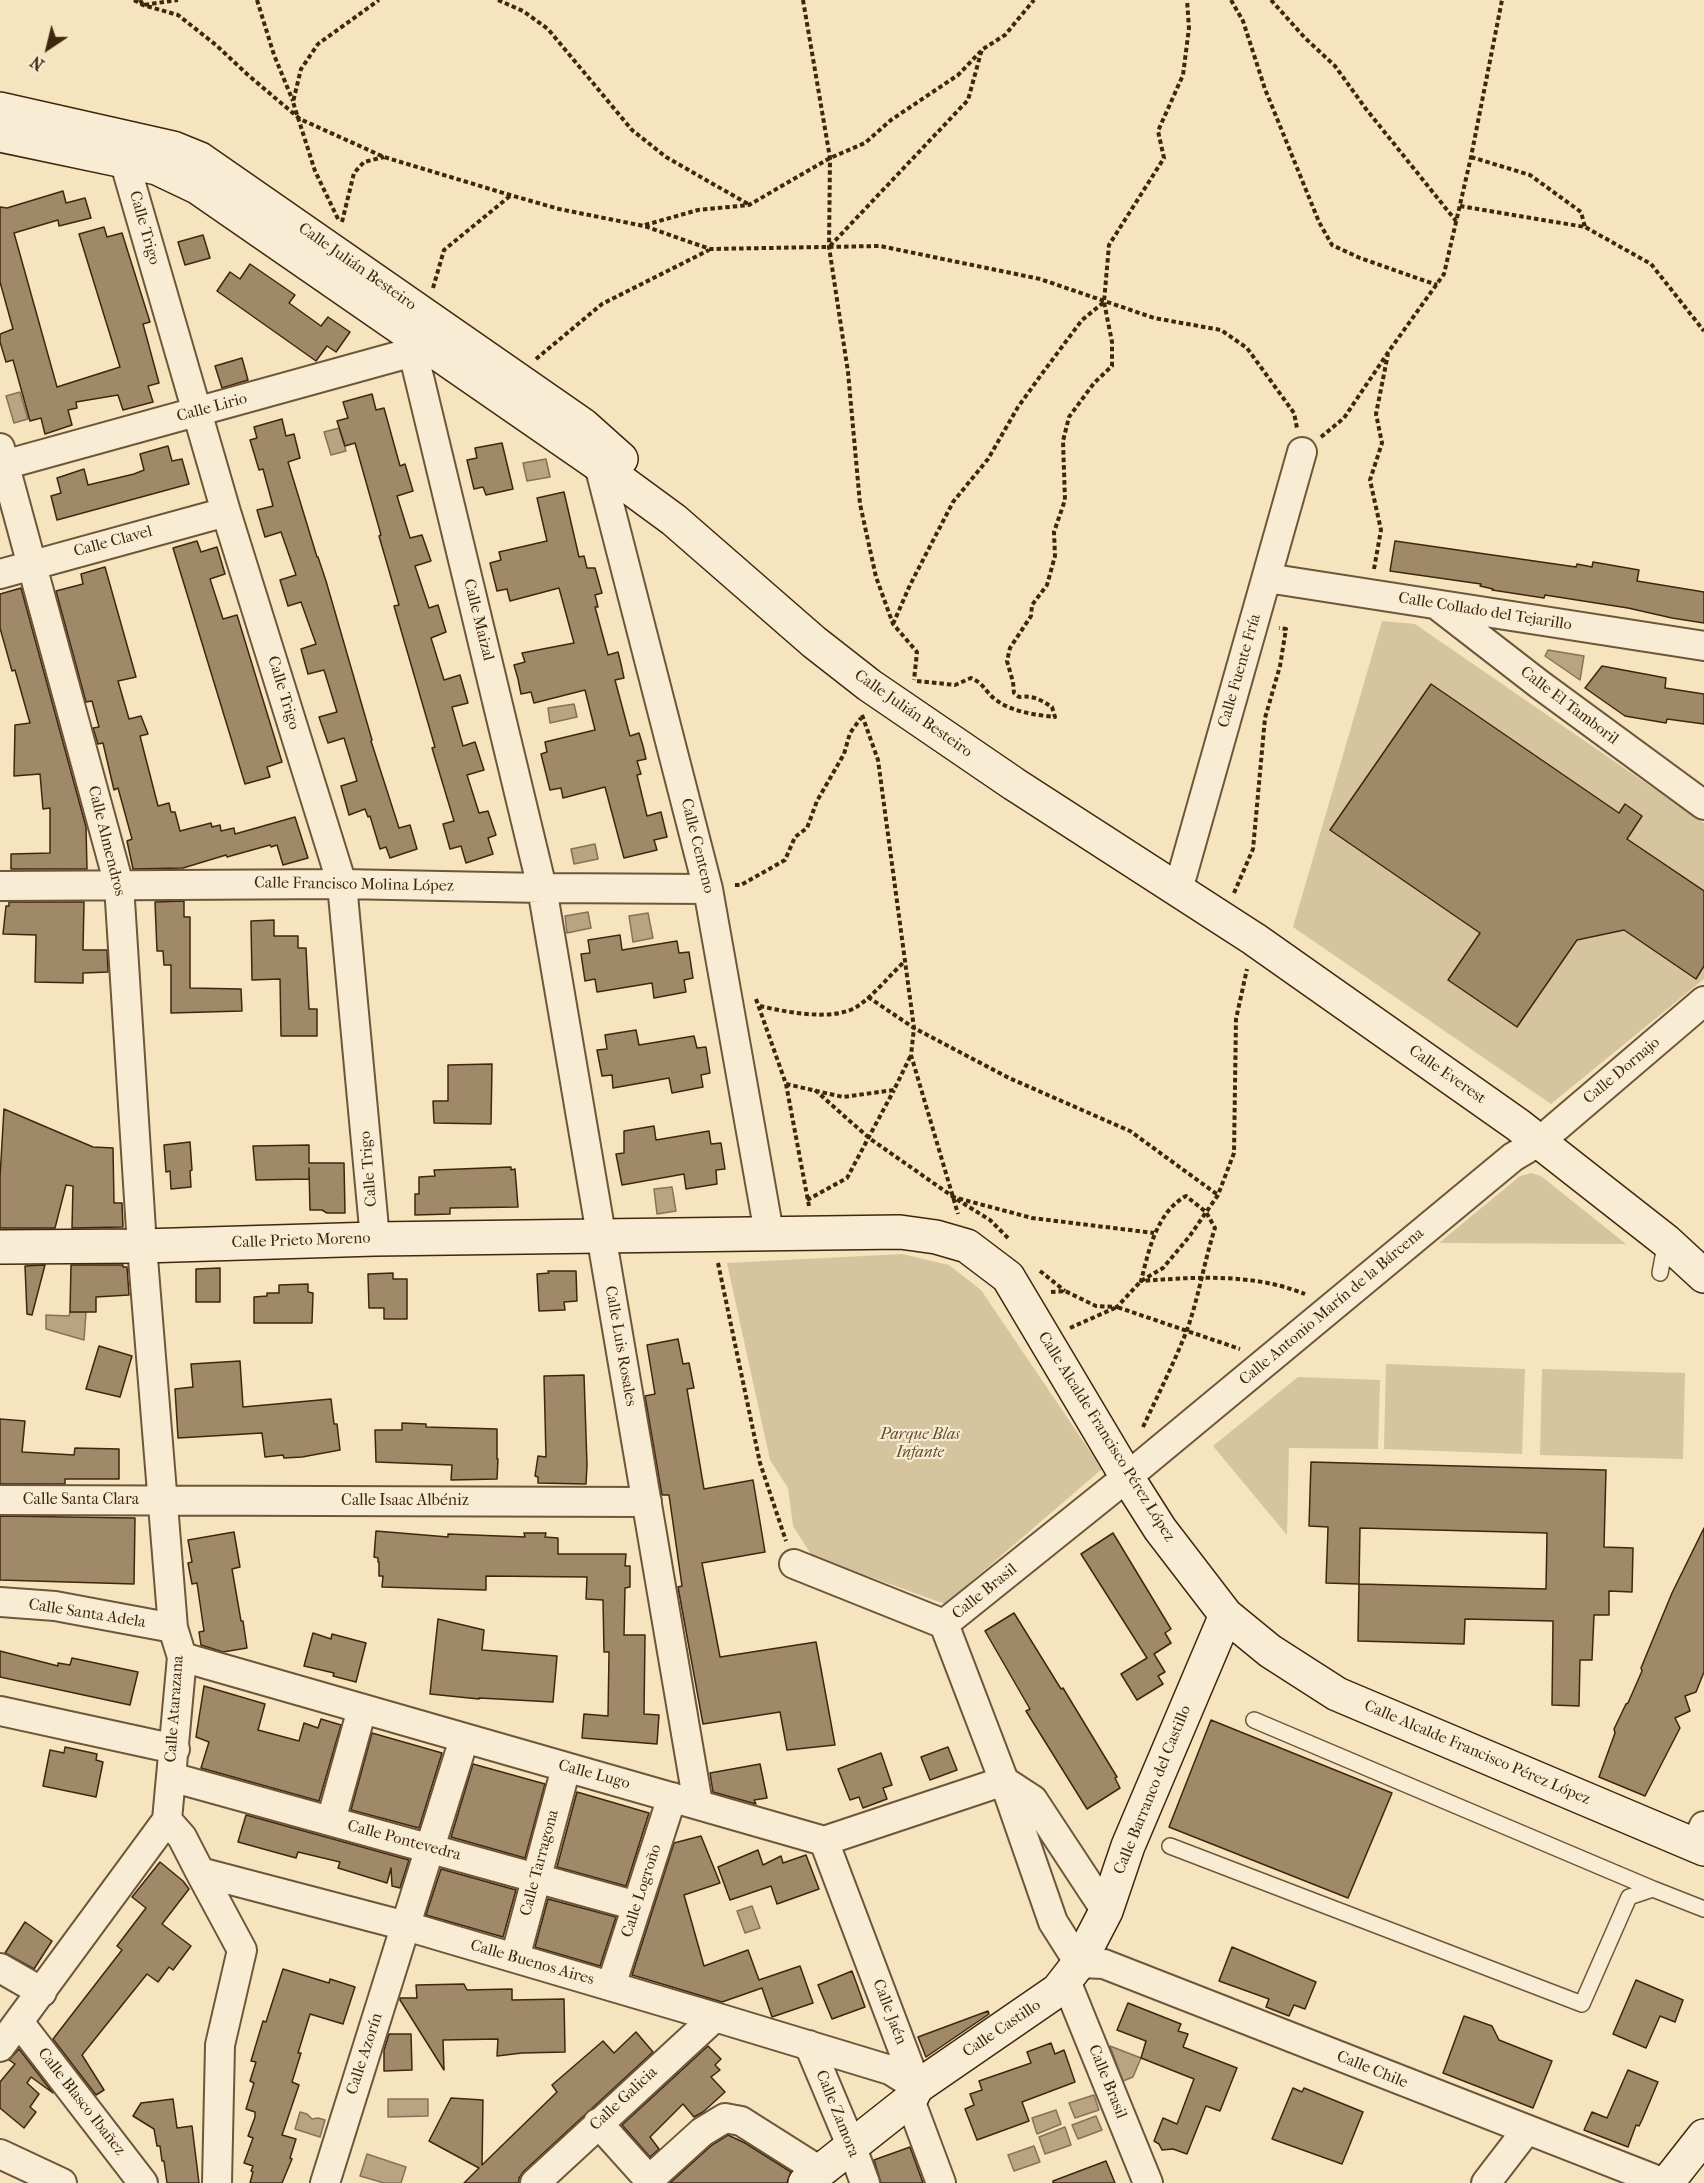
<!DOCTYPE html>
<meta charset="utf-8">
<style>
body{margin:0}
#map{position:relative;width:1704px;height:2183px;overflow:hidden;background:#f5e4bd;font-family:"IM FELL French Canon",serif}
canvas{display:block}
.north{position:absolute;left:18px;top:18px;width:60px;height:60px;-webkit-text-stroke:4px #f8edd4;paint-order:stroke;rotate:215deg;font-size:16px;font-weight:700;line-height:24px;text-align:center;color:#41260e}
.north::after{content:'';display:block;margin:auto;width:21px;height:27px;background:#41260e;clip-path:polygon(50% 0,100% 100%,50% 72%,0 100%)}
</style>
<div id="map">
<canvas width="1704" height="2183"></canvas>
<div class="north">N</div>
</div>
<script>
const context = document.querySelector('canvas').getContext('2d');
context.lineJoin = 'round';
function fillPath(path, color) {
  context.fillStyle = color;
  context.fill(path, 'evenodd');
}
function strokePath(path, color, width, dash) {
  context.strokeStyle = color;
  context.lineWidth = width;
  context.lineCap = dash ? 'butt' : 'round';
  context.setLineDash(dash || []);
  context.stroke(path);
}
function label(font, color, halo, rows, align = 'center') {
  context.font = font + ' "IM FELL French Canon",serif';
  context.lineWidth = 4.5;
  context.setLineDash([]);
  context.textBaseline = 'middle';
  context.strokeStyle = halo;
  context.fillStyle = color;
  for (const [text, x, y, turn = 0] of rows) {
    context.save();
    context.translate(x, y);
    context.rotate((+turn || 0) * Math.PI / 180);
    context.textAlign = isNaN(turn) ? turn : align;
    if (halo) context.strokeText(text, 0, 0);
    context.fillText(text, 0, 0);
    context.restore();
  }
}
fillPath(new Path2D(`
 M1382,621L1415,624L1704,823V979L1551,1104L1293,927Z
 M1531,1173L1541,1176L1626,1244L1439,1243L1520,1176Z
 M902,1254L949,1265L981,1290L1102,1469L945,1604L812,1556L793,1526L788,1488L770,1460L727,1263Z
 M1386,1364L1525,1369L1522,1454L1384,1449Z
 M1542,1369L1685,1373L1683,1459L1540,1455Z
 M1298,1377L1380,1380L1378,1449L1289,1448L1287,1535L1213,1446Z`), '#d6c49f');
const water = new Path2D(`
 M20,392L28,419L14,423L6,396Z
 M339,428L346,451L331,455L324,432Z
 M546,459L550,477L527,481L523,463Z
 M1548,650L1584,656L1580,680L1545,656Z
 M574,704L577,717L550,723L548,708Z
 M595,844L598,859L574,864L571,849Z
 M588,912L591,928L567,933L565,916Z
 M648,913L653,938L633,942L629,916Z
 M672,1187L676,1211L657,1214L654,1189Z
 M70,1312H86L84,1340L46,1329V1315L69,1316Z
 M752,1906L760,1928L745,1933L737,1911Z
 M1110,2046L1141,2058L1133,2077L1123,2081Z
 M1094,2095L1099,2110L1075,2118L1069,2103Z
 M388,2099H428V2116L388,2117Z
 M1056,2110L1061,2124L1037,2134L1032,2118Z
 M300,2112L307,2114L312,2119L318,2118L325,2120L320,2137L295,2129Z
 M1096,2116L1102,2130L1078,2139L1072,2125Z
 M1065,2127L1071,2145L1045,2154L1039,2137Z
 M1034,2146L1040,2162L1014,2171L1008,2155Z
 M367,2154L406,2167L401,2183H384L360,2176Z`);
fillPath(water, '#b8a382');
strokePath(water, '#887154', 1.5);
const building = new Path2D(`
 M63,191L66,203L85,198L91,218L59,226L58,220L14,233L57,387L120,367L79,234L104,227L107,237L122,233L150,322L143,324L159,383L148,386L153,402L123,410L118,395L76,402L77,408L68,410L72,425L45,434L41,418L30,421L13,360L6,362L0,342V334L13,329L0,282V207L7,208Z
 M203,235L210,258L185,265L178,242Z
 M250,264L295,295L289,303L321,326L328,317L350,332L336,352L327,346L316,361L217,291L230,272L240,279Z
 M242,358L248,380L222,388L215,366Z
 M372,394L376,410L384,408L400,466L405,464L413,491L397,496L410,538L422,535L431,561L415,566L429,608L438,605L446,632L431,638L444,680L460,675L468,703L452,707L463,746L475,742L484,770L467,775L479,813L488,811L496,835L488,838L493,854L466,863L461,846L450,849L443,824L454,821L432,748L435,747L394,606L399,605L379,536L381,535L355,443L345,446L337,421L348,418L343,402Z
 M282,419L286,436L294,434L300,458L288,462L317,557H318L326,581L372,740L371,741L399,828L410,825L417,849L390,858L386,847L380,849L370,816L368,817L365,809L349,815L341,786L357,781L344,738L328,743L319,717L337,712L324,670L308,674L301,649L316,644L301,602L288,606L280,580L296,575L281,532L265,537L257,510L273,506L263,469L259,470L250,440L257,438L254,427Z
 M502,443L513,489L486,495L483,487L474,489L467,460L477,458L475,448Z
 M168,446L172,461L182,459L189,484L57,520L51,496L61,493L57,478L84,469L88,485L134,474L144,470L140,454Z
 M564,492L579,557L584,556L587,568H595L602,593L595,595L598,607H595L608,655L618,652L621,664L624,678L615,680L630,736L639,733L643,746L646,759L637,761L641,774L637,775L647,816L661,812L667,837L654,840L657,850L624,858L605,787L563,798L561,788L550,790L541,754L547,752L545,742L595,730L585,690L534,703L531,692L521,694L518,679L514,665L525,662L522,653L574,643L559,588L510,601L507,589L497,591L490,563L501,560L499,552L547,541L537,498Z
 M197,541L201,552L217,547L225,574L210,579L223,619L237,615L282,762L267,767L270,777L245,784L173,548Z
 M1395,541L1576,567L1577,564L1592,567L1593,562L1639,570L1637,581L1704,592V623L1672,618L1628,608L1545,595L1544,598L1492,590L1493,589L1480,586L1481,584L1390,571Z
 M105,567L136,677L118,681L129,719L141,716L148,734L140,736L158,806L169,803L171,812H175L180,831L211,823L212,827L220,825L221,831L234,828L235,834L295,817L308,858L283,865L277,845L271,847L270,845L227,857L226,855L183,868L133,869L127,841L132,839L118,788L114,790L103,743L98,744L93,728L99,727L92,701L86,702L56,591L83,584L81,574Z
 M21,588L86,827L87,869H11V854L50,853V808L43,809L40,774L14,776L15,725L30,723L15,670L12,671L0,628V594Z
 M1602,666L1666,678L1665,688L1704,694V724L1667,719L1666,723L1625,716L1585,688Z
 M1431,684L1619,813L1625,804L1642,816L1627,839L1704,891V966L1696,979L1624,930L1577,940L1517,1027L1448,980L1480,933L1330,830Z
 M184,901V917H190V988L241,989L242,1011L171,1013V965H164L163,951H157L155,902Z
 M9,902H84L83,950H107L108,972L83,973V983L35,982L36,935L3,934L6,906H9Z
 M274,920V936H298V948H306L309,1009H317V1036H281L280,979L252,980L251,921Z
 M620,935L622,950L677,941L679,953L689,952L693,978L684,980L686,992L654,998L652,983L597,992L595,979L585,981L581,954L590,953L588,940Z
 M636,1030L639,1045L694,1036L697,1048L706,1047L710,1073L701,1075L703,1087L672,1093L669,1078L613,1088L612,1075L602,1076L597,1050L607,1049L605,1035Z
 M492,1064L491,1124L434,1123L433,1101H448V1065Z
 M4,1109L93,1147L113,1148L114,1203H122L123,1227L72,1228L73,1186L66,1185L55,1228H0V1177Z
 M654,1126L656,1140L709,1131L711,1144L721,1143L725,1169L716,1170L717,1184L686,1189L684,1174L622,1185L616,1154L624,1153V1131Z
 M190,1142L192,1170L190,1171L191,1187L171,1189L170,1171L166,1172L164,1145Z
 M309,1145V1163H344L345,1213H327L322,1210H310L309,1168V1179L256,1180L253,1146Z
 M511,1167V1170L515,1169L518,1207L450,1208V1214L415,1215V1194H419V1177L435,1176L434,1170Z
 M45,1265L32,1315L27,1314L25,1266Z
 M71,1265H123V1267H127L129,1295L96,1297V1312H70Z
 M220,1268V1302H196V1269Z
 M548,1271H576L577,1301L564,1302L565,1310L539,1311L537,1274L549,1273Z
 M393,1273V1279H407V1319H384V1308H369L368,1274Z
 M308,1284V1292L313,1293L312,1323H254V1297L267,1296V1293H279V1285Z
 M678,1339L683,1364L689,1363L694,1388L687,1389L704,1489L753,1480L765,1552L702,1563L720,1657L816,1642L835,1745L787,1750L780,1712L703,1724L678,1587L682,1586L669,1495H662L645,1396L655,1394L647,1345Z
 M99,1346L132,1356L120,1397L86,1389Z
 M240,1361L243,1407L331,1399L334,1424H337L340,1450L302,1457L284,1458L283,1455L265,1457L262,1433L178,1438L175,1389L193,1387L191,1364Z
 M584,1375L587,1465L586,1484L538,1483V1477L535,1476L538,1456L546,1457L544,1376Z
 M0,1419L25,1421L22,1452L74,1455L75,1448L119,1449V1479H65V1484H0Z
 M402,1423L426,1424V1427L497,1429V1459H498L497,1479L451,1480L452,1465L376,1462L375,1430H402Z
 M1311,1462L1606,1470L1604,1547L1633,1548L1632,1592L1609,1591V1615H1594L1592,1660H1580L1579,1706L1552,1705L1553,1621L1465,1619L1464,1644L1358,1641L1359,1584L1326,1583L1328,1527L1309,1526ZM1360,1528L1547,1533L1546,1589L1359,1584Z
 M0,1516L135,1518L134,1584L0,1580Z
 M1704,1528V1672L1696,1692L1685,1696L1690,1711L1675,1718L1680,1728L1645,1796L1599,1777L1615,1733L1614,1729L1626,1704L1628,1703L1642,1671L1641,1668L1672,1593Z
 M376,1531L448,1537V1534L525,1537L524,1533H546L545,1537L558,1538V1554H626L625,1566H630V1587L625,1588L624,1635H645L644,1714L659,1715L657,1744L582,1738L584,1714L608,1716L609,1652H604L603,1600L586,1599L587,1577L486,1576V1590L382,1587L383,1576H379V1562H378V1558L374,1557Z
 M234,1532L240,1567L232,1569L241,1621H243L247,1648L223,1652L201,1645L199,1632L204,1631L197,1583L192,1584L188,1563L192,1562L188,1540Z
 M1113,1533L1171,1629L1165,1633L1171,1643L1154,1654L1165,1672L1158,1676L1163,1684L1137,1700L1121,1674L1147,1658L1081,1554Z
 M1014,1613L1061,1689L1063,1688L1117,1777L1115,1778L1120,1788L1087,1809L1026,1711L1030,1709L985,1631Z
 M438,1619L484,1630L482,1650L557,1656L553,1702L479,1698V1699L430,1694Z
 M313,1633L331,1639L332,1634L366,1643L356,1682L333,1676L334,1673L304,1666Z
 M0,1651L58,1666V1663L70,1665L72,1658L138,1672L130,1705L0,1677Z
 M204,1686L265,1704L258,1730L299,1741L304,1723L318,1728L321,1719L341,1725L319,1801L201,1768L209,1742L196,1737Z
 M1211,1720L1392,1793L1348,1898L1169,1827Z
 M372,1733L442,1753L419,1828L351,1810Z
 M65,1747L97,1754L96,1760L103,1762L96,1797L43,1786L50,1750L64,1753Z
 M948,1747L957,1770L930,1780L921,1757Z
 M881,1753L892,1785L883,1788L887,1799L863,1808L859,1797L850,1800L838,1769Z
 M473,1764L545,1784L525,1858L451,1837Z
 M760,1764L767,1798L754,1800L756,1804L713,1792L710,1773Z
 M577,1792L649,1813L626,1886L557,1867Z
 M246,1815L409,1860L400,1888L392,1886L391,1868L387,1883L338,1868L340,1862L298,1852L296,1858L238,1842Z
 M701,1836L720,1883L684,1895L704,1966L748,1950L759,1980L800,1966L813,2003L772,2017L762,1988L722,2002L632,1975L674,1843Z
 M758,1850L763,1865L781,1856L783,1863L806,1855L819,1889L777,1904L771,1886L730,1900L718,1867Z
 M160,1862L183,1881L189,1889L162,1924L191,1946L173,1970L169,1967L158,1982L147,1974L82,2055L104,2090L96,2095L53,2039L122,1950L117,1946L146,1908L132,1897Z
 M441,1869L516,1890L503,1937L426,1915Z
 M548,1899L616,1917L600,1966L535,1947Z
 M25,1922L52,1941L34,1969L5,1953Z
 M1232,1947L1316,1982L1305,2009L1294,2005L1289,2016L1266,2007L1269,1999L1219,1981Z
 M283,1969L329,1983L330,1979L355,1987L343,2024L310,2014L298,2053H301L292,2082L299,2085L282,2135L296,2139L290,2158L292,2159L282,2183H250L253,2172L251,2171L253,2166L244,2163L253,2138L248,2136L255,2117V2112L246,2109L254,2083L250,2081L256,2062L251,2061L263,2021L266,2022Z
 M852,1971L865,2007L832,2019L818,1985Z
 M1636,1980L1683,2000L1675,2022L1660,2016L1646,2048L1613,2034Z
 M464,1984L467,1990L512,1989V2000L564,1999L565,2052L522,2053L497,2056L498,2039L443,2040L444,2070L400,2000V1998H417L416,1985Z
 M1128,2003L1181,2024L1178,2031L1188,2034L1183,2047L1237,2068L1220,2111L1206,2106L1187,2154L1173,2149L1162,2150L1159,2144L1154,2141L1163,2118L1177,2124L1194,2079L1141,2058L1146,2041L1117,2030Z
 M988,2011L989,2014L926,2057L918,2037Z
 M1464,2016L1492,2026L1499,2040L1552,2061L1533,2108L1443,2073Z
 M636,2032L653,2052L524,2171L519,2178V2183H464L479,2168L429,2141L451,2098L483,2100L482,2165L557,2092L552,2085L603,2041L614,2053Z
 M389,2034H411L412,2070L384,2071V2050Z
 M1051,2043L1055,2054L1064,2050L1075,2082L1022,2102L1029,2121L977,2140L965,2109L974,2105L970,2094L982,2090L979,2081L1031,2063L1027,2052Z
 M708,2046L721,2059L715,2065L720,2070L711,2077L725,2092L703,2112L694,2117L683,2104L650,2137L659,2149L650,2157L622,2125Z
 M19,2049L53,2093L31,2077L27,2083L39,2094L30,2107L36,2112L24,2128L0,2108V2082L15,2064L9,2060Z
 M1628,2070L1658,2082L1642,2120L1639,2126L1636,2125L1628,2147L1584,2130L1592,2112L1607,2118Z
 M1293,2088L1302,2092L1304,2088L1363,2112L1342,2164L1272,2139Z
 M173,2099L177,2128L192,2126L199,2183H167L164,2161H162L160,2146H157L154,2129L133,2116L141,2103Z
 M728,2135L745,2143L791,2172L787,2183H670L712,2145Z
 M910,2147L923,2183H881L874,2160Z
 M1106,2161L1115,2183H1053V2181Z`);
fillPath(building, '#9f8969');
strokePath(building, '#41260e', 1.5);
const lane = new Path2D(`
 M1660,1273L1666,1241
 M1254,1720L1653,1889
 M1170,1846L1582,2004L1629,1897L1653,1889L1704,1909`);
const street = new Path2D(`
 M124,160L226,512L342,884L375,1239
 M413,352L542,888L698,1804
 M0,448L119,885L142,1246L173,1628L182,1657L167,1820L0,2047
 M599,465L708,889L769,1233
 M0,466L413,352L421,344
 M0,574L226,512
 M1267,578L1704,646
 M1437,605L1539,684L1704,805
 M0,886L342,884L542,888L708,889
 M1178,890L1302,452
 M0,1500L647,1502
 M794,1564L944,1624
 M0,1602L55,1606L173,1628
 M182,1657L824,1841L1004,1781L1033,1800L1106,1911
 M0,1711L175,1749
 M171,1777L637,1906
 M167,1820L182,1837L200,1872L406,1926L715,2017L890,2070L917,2087
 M331,1821L362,1709
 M824,1841L917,2087
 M1695,1845L1704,1826
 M200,1872L242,1950L220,2045L217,2183
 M515,1958L566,1768
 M0,1968L42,1992
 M1066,1981L1148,2183
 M611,1986L672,1797
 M19,2022L143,2183
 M809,2045L851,2145L865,2183
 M910,2100L941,2183
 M598,2123L652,2183
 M0,2154L62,2183
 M649,2180L702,2132L725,2118L741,2121L820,2171
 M325,2183L464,1739
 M535,2183L715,2017
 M1486,2183L1526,2131
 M1664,2183L1104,1964L1079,1963L1053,1922L1004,1781L944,1624L1127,1477L1513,1157L1540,1141L1704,1001`);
const secondary = new Path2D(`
 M0,109L173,148L200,159L583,425L621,459
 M0,135L157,168L197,187L599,465L674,520L814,642L869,685L1014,784L1254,939L1518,1125L1666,1241L1704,1276
 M0,1247L142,1246L375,1239L900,1232L936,1237L967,1246L1008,1277L1127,1477L1160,1529L1226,1615L1270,1651L1337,1694L1704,1849
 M805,2183L910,2100L917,2087L1058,1990L1079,1963L1106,1911L1128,1846L1226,1615
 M1667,2183L1704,2136`);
strokePath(lane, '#6e563a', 18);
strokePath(street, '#6e563a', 32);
strokePath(secondary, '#41260e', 36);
strokePath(new Path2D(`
 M134,0L143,5L178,15L216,45L248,75L300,119L384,157L510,195L559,209L644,226L710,249L880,246L1040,279L1154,318L1221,330L1247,348L1294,413L1297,428
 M140,0L143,5L178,0
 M257,0L274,55L293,101
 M498,0L523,11L548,29L632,130L666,157L748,204
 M803,0L830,158L829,247L848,372L860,504L876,577L893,624L917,652L914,680
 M1231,0L1243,21L1265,89L1319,222L1332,245L1360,258L1437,285
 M1271,0L1305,38L1335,66L1366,109L1456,221
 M1471,157L1530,175L1581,212L1585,227
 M1460,206L1585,227L1651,264L1704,331
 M338,219L315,171L293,102L301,69L318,44L379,0
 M342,222L354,173L364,162L384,157
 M645,225L698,210L749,205L830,158L865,143L891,120L958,75L983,49L1005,35L1034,0
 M830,246L968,100L982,49
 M433,288L444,250L510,196
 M536,359L602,304L709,250
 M1321,437L1344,418L1389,351L1444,274L1471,157L1502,0
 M1374,569L1381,530L1370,480L1382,443L1376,414L1388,354
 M893,624L910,585L953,502L988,459L1018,407L1041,375L1082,320L1104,302L1109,245L1164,158L1158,131L1183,75L1189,28L1187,0
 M917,681L955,685L971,678C985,684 985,692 996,700C1012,712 1036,715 1055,717L1052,707C1041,700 1033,695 1019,697L1014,693L1013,682L1007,661L1010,648L1031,616L1032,605L1047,585L1055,556L1054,532L1065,500L1063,441L1069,417L1094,383L1112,366V342L1104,302
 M862,715L878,760L914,1028L911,1055L958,1214
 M735,885H741L785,860L795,837L807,828L817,801L844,754L850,733L861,718
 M1234,893L1253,849L1265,718L1280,666L1286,629L1279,628
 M868,997L914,1028L1009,1078L1130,1131L1218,1195
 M756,999L786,1084L809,1206
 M760,1006C786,1012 834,1022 858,1006C874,995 891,974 906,960
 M786,1084L843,1097L894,1090L911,1055
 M815,1090L869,1138L952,1196
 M807,1200L847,1178L894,1090
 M1008,1238L990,1220L953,1197L1032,1218L1154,1233
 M718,1263L760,1463L786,1541
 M1040,1271L1065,1291
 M1051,1292L1065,1291L1096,1306L1117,1307L1141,1281L1163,1268L1189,1237L1218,1195L1234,1153L1236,1019L1247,969
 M1070,1328L1117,1307L1240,1349
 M1143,1427C1158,1395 1174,1363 1187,1330C1199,1296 1204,1262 1215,1228L1206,1212L1186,1196C1156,1213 1149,1250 1141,1281C1196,1277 1253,1273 1305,1294`), '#41260e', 4, [4.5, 3]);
strokePath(lane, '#f8edd4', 15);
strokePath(street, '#f8edd4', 28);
strokePath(secondary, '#f8edd4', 33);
label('16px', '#41260e', '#f8edd4', [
 ["Calle Trigo",144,228,74],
 ["Calle Julián Besteiro",357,267,35],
 ["Calle Lirio",212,408,-15],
 ["Calle Clavel",113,542,-15],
 ["Calle Collado del Tejarillo",1485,612,9],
 ["Calle Maizal",478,620,76],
 ["Calle Fuente Fría",1240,671,-74],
 ["Calle Trigo",283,693,73],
 ["Calle El Tamboril",1569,706,37],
 ["Calle Julián Besteiro",913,714,35],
 ["Calle Almendros",106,841,76],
 ["Calle Centeno",697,846,76],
 ["Calle Francisco Molina López",354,885,1],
 ["Calle Dornajo",1622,1071,-40],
 ["Calle Everest",1447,1075,35],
 ["Calle Trigo",369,1169,-95],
 ["Calle Prieto Moreno",301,1241,-2],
 ["Calle Antonio Marín de la Bárcena",1332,1307,-40],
 ["Calle Luis Rosales",620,1346,80],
 ["Calle Alcalde Francisco Pérez López",1106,1437,58],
 ["Calle Santa Clara",81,1500],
 ["Calle Isaac Albéniz",405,1501],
 ["Calle Brasil",985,1592,-39],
 ["Calle Santa Adela",87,1614,9],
 ["Calle Atarazana",175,1709,-86],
 ["Calle Alcalde Francisco Pérez López",1477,1753,23],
 ["Calle Lugo",594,1775,15],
 ["Calle Barranco del Castillo",1153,1790,-68],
 ["Calle Pontevedra",404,1841,15],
 ["Calle Tarragona",540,1863,-75],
 ["Calle Logroño",642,1891,-72],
 ["Calle Buenos Aires",532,1963,16],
 ["Calle Jaén",889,2012,69],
 ["Calle Castillo",1002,2029,-34],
 ["Calle Azorín",365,2054,-72],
 ["Calle Chile",1372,2070,22],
 ["Calle Brasil",1107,2082,68],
 ["Calle Galicia",624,2099,-43],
 ["Calle Blasco Ibañez",81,2102,52],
 ["Calle Zamora",837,2114,68]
]);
label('italic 16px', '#664e32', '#f8edd4', [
 ["Parque Blas",920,1435],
 ["Infante",920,1453]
]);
</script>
